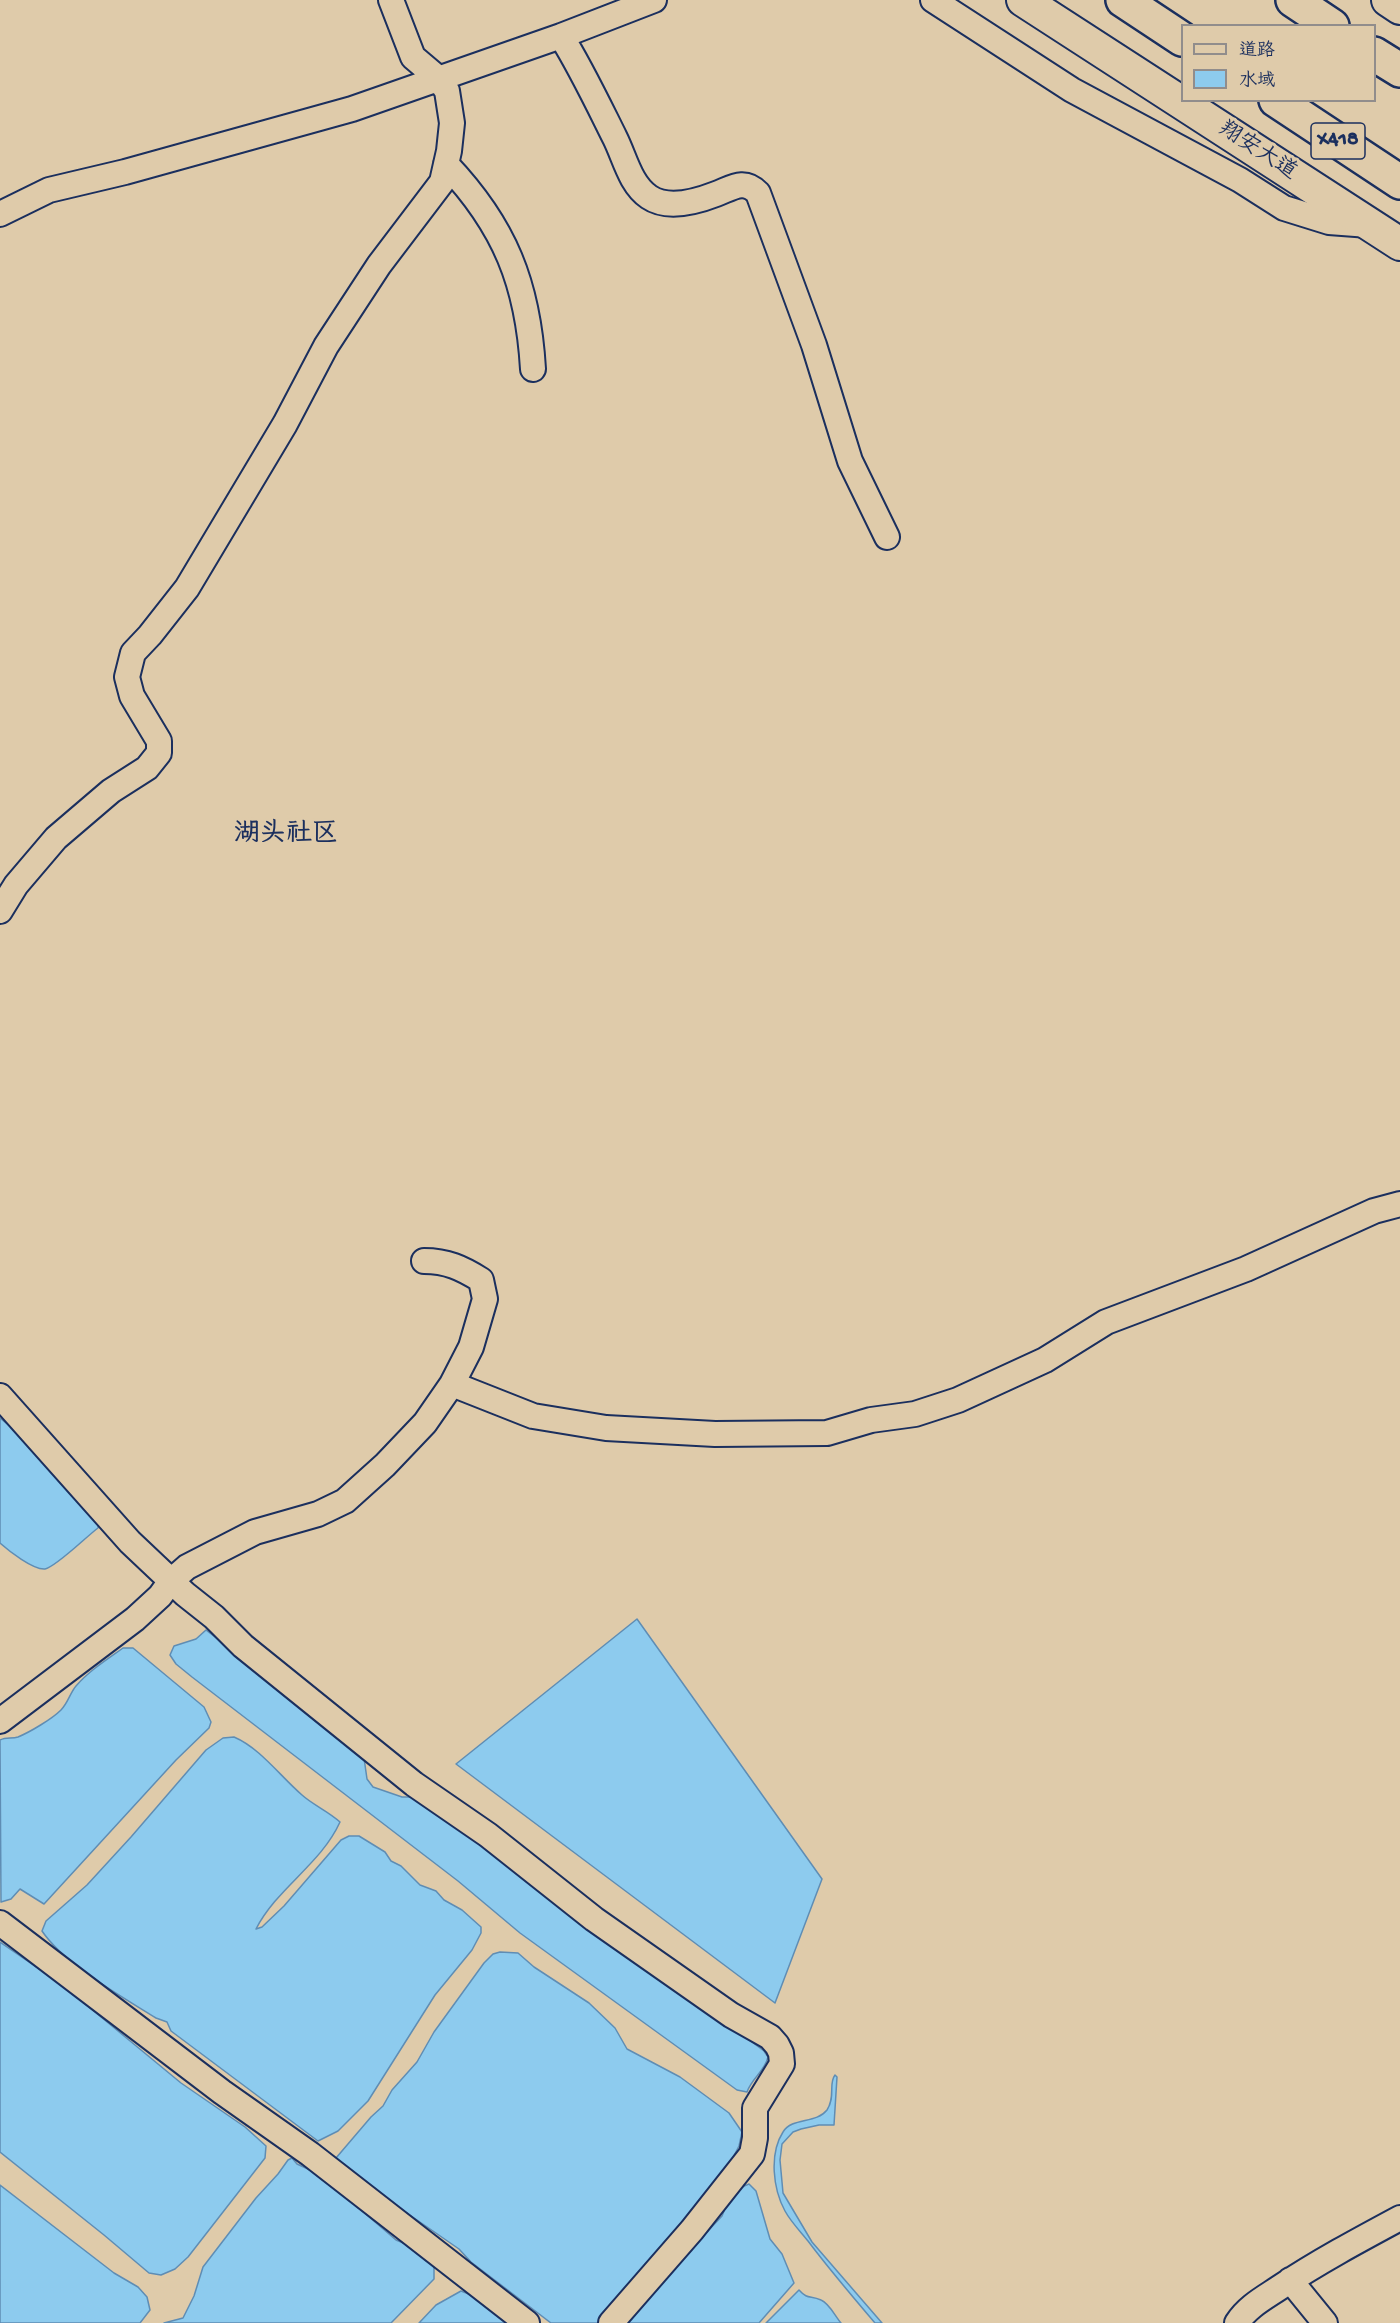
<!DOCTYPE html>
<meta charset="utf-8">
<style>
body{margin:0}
#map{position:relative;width:1400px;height:2323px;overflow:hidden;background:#dfcbaa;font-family:"Gochi Hand","LXGW WenKai TC",sans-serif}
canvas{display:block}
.legend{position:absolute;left:1181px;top:24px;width:195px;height:78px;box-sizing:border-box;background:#dfcbaa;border:2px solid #918d8c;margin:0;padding:8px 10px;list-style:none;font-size:18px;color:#1b2f5e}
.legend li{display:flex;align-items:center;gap:12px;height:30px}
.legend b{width:30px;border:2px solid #918d8c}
</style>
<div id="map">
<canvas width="1400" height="2323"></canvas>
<ul class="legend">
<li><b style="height:8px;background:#dfcbaa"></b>道路</li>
<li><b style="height:16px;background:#8dcbee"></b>水域</li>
</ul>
</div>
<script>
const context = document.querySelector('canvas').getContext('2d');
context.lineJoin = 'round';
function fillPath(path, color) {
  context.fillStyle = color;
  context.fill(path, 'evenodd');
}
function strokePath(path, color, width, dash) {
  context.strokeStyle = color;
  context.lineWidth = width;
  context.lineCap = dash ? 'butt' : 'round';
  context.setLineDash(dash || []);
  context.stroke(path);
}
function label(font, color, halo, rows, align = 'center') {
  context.font = font + ' "Gochi Hand","LXGW WenKai TC",sans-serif';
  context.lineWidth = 6;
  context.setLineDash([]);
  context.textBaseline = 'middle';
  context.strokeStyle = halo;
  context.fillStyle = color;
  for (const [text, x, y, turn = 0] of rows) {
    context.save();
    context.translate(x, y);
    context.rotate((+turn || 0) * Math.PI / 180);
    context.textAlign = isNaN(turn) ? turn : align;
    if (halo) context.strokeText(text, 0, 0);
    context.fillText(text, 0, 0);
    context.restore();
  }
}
const water = new Path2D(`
 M0,1418L11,1427L99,1522L98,1528C87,1536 56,1567 45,1569C33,1570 9,1551 0,1543Z
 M637,1619L822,1879L775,2003L456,1764Z
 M206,1630L356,1746L364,1758L367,1779L373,1787L402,1797H411L442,1811L764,2051L768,2057C765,2071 752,2078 747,2092L737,2090L520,1933L458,1881L192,1677L176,1664L170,1655L174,1646L196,1639Z
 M123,1648H133L204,1707L211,1722L209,1728L176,1760L44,1904L20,1889L11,1899L1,1902L0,1740C6,1737 12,1739 18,1737C30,1732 52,1719 61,1710C68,1703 70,1693 76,1686C89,1671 106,1660 123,1648Z
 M234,1737C260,1748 280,1776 302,1795C313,1805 328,1811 340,1822C321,1864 277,1888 256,1929L262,1927L284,1906L341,1840L349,1836H359L385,1852L391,1861L401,1866L420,1885L436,1891L444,1900L462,1910L481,1927V1933L472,1950L435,1995L368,2101L338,2131L318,2141L171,2031L167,2022L156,2018C121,1996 65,1965 42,1931L46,1921L87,1885L131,1837L206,1750L223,1738Z
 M0,1942L61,1984L181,2083L245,2127L266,2146L265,2158L188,2257L175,2269L161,2275L149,2273L104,2235L0,2152Z
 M500,1952L518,1953L534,1967L589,2003L615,2028L627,2049L680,2077L729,2113L742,2132L739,2146L729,2165L599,2323H551L471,2262L459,2249L362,2182L336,2158L371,2117L383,2106L392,2090L417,2062L434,2032L484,1963L493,1954Z
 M835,2075L837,2077L834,2125H819L801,2129L793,2132L782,2144L780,2160L783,2193L812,2242L882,2323H875C852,2296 829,2269 808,2241C800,2231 791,2222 785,2211C773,2189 769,2154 783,2132C792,2117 816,2124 827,2110C836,2096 828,2084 835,2075Z
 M292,2158L297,2164L319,2174L396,2240L411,2246L434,2267V2279L391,2323H164L183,2318L194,2296L203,2267L256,2198L278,2174L288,2160Z
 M749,2184L756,2191L770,2239L782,2254L794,2283L759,2323H625L662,2280L722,2216C727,2202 735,2189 749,2184Z
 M0,2185L114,2273L138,2287L147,2297L150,2310L140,2323H0Z
 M799,2290C808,2300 810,2295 821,2300C829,2303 835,2316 841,2323H766Z
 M461,2291L474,2296L508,2323H419L436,2305Z`);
fillPath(water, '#8dcbee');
strokePath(water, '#5f8db4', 1.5);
const minor = new Path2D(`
 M933,0L1072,90L1240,180L1284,208L1329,222L1369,225
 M561,36C581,68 598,104 615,138C625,158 630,184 649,197C668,210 698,201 716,194C732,188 744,178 758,193L814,345L850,461L887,537
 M446,164C505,226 528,284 533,369
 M0,214L49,190L125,172L352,109L561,36L654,0
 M0,911L16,885L56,838L111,791L147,768L159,753V741L132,696L127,677L133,653L150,635L187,588L285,424L326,346L379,265L442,182L449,151L452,123L447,91L439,79L413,57L391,0
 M452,1384L533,1416L606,1428L715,1434L827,1433L871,1420L915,1414L958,1400L1045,1360L1106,1322L1246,1269L1374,1211L1400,1204
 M0,1396L130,1542L185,1594L214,1617L243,1646L414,1784L488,1835L594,1919L731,2015L770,2037L777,2045L781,2053L782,2064L755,2108V2138L752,2154L692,2230L611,2323
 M0,1721L135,1619L160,1596L171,1581L187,1567L255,1532L318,1514L345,1501L385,1465L425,1423L452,1384L471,1347L485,1299L481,1280C462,1268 447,1261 424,1261
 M0,1923L222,2092L310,2154L527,2323
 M1290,2280L1325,2323
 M1237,2323C1247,2307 1264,2298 1279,2288C1318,2262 1359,2240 1400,2218`);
const major = new Path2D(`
 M1023,0L1400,244
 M1388,0L1400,8`);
const highway = new Path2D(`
 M1123,0L1182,39
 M1293,0L1332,26
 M1374,54L1400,70
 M1276,100L1400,182`);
strokePath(minor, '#1b2f5e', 28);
strokePath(major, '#1b2f5e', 36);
strokePath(highway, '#1b2f5e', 38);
strokePath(minor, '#dfcbaa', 24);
strokePath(major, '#dfcbaa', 32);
strokePath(highway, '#dfcbaa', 33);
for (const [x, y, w] of [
 [1338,141,54]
]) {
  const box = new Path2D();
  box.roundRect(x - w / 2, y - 18, w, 36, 4.5);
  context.fillStyle = '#dfcbaa';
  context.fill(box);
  strokePath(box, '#1b2f5e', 1.5);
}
label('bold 21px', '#1b2f5e', null, [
 ["X418",1338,141]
]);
label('22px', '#1b2f5e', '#dfcbaa', [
 ["翔安大道",1257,152,33]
]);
label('bold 26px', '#1b2f5e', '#dfcbaa', [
 ["湖头社区",286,836]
]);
</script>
